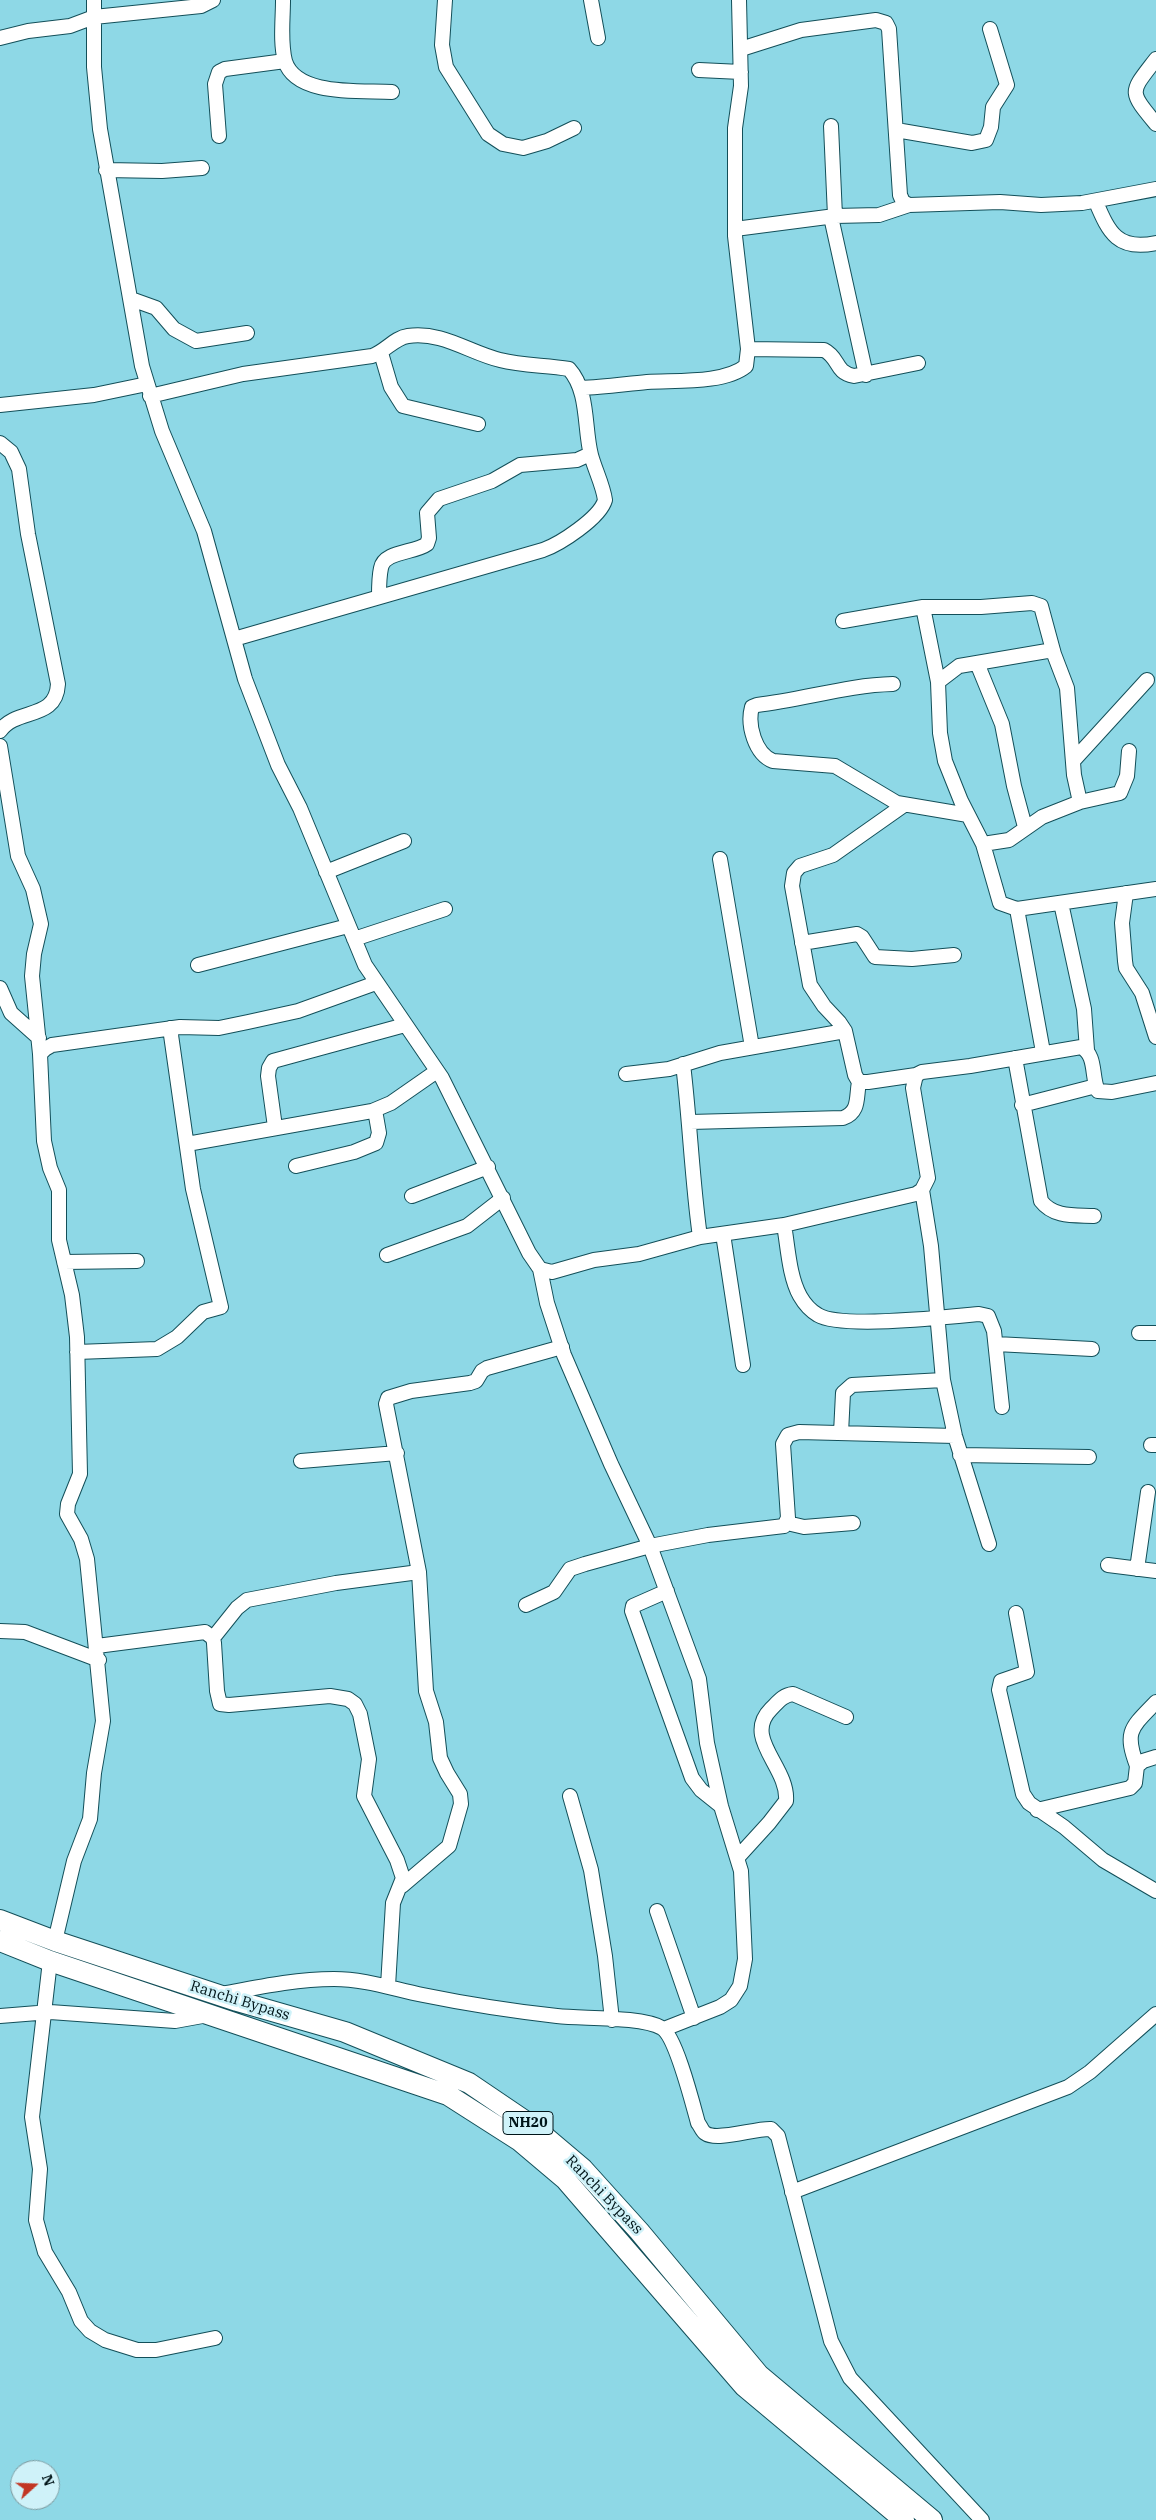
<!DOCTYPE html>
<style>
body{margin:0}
#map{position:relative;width:1156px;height:2520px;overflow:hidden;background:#8ed8e6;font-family:"IBM Plex Serif",serif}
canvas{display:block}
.north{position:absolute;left:10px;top:2460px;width:50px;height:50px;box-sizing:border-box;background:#cff2f9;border:1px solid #7d9a9f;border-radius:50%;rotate:70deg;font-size:14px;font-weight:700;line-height:20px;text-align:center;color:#011519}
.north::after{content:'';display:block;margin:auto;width:18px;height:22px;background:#c23624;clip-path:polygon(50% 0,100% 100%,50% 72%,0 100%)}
</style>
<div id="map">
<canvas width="1156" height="2520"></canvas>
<div class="north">N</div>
</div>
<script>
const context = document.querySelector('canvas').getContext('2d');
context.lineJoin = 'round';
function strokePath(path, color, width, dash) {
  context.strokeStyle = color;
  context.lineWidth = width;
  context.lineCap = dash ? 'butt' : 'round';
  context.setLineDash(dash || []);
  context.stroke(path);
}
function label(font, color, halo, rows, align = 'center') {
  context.font = font + ' "IBM Plex Serif",serif';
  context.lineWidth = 5;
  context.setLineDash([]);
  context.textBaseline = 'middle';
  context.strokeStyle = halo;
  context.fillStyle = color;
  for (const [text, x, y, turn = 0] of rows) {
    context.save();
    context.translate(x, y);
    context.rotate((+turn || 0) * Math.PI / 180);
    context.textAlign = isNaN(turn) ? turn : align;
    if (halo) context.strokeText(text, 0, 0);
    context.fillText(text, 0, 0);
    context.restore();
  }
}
const minor = new Path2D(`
 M94,0V67L100,129L142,366L162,431L204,531L245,679L278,765L300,808L365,965L442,1078L529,1253L540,1269L552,1272L594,1260L639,1254L700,1237L784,1225L916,1194L922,1190L928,1178L913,1088L916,1075L922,1072L970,1066L1081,1047C1097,1055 1091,1077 1098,1091L1112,1092L1156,1083
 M283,0C283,20 280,42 285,61C296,97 362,90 392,92
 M445,0L442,45L446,67L488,134L503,144L523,148L547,141L574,128
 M591,0L598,38
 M0,38L28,31L70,26L94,17L201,6L213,0
 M741,49L801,30L876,20L886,23L889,29L900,195L903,202L909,205L1000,202L1041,205L1082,203L1156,189
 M1156,59C1130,93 1128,90 1156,124
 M699,70L741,72
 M831,126L835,216
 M896,130L972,143L986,140L991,127L993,107L1007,85L990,29
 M219,136L215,84L219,72L225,69L285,61
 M106,170L162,171L202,168
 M1096,202C1109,233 1118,251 1156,243
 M831,217L866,375
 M735,229L835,216L879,215L909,205
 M131,299L156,308L174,329L196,341L247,333
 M748,349L824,350C840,358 834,372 854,376L918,363
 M381,353L391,387L403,406L478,424
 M581,388C603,387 625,384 647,382C675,380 724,384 746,366L748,349L735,236V128L741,86L739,0
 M150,396L243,374L372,356C386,351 394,338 408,336C442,331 470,353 500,360C523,366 546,365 569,369C589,391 584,428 591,455C595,470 603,485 605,500C600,518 560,544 543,550L234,639
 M0,405L94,395L147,384
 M0,443L11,452L19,469L28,534L58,684C56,721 17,707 0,731
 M379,596C379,587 379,577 381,568C384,551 415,553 427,544L429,538L427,513L439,499L492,481L520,465L577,460L590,454
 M923,607L938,682L940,733L945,761L961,801L983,844L1000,903L1017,909L1156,889
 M843,621L923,607H981L1032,603L1041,606L1054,654L1067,688L1074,775L1080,802
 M977,663L1002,724L1014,786L1025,827
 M938,682L959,666L1053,650
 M893,684C847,685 803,700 757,705L752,707C747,725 755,754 773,761L835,766L897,803L968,815
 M0,746L18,856L33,889L41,924L34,954L32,976L40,1054
 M1073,761L1147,680
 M904,805L833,855L800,866L794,873L792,886L810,985L824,1006L839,1022L845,1031L855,1075L859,1082H868L916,1075
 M983,844L1009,840L1042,817L1080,802L1120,793L1127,776L1129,751
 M720,859L752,1047
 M326,872L404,841
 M1126,893L1122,923L1125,961L1126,968L1142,993L1156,1037
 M1061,903L1084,1009L1087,1050
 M1017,909L1043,1052
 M354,939L445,909
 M802,943L857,934L862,937L875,957L912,959L954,955
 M198,965L348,926
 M0,988L11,1013L39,1038
 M1015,1058L1041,1201C1054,1218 1075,1215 1094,1216
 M683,1064C690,1122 692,1180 700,1237
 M626,1074L669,1069L720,1053L845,1031
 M1022,1105L1096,1086
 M690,1122L843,1118C860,1112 856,1097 859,1082
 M275,1127L268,1076L269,1068L273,1061L405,1025
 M187,1144L372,1111L391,1103L437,1071
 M296,1166L354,1152L376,1143L379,1133L375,1110
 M922,1190L931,1246L943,1380L955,1436L989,1544
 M412,1196L488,1167
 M784,1225C788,1247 789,1276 800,1296C804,1303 811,1311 818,1315C841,1329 948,1317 979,1314L988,1316L994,1331L1002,1407
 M723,1234L743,1365
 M387,1255L467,1226L503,1198
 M64,1262L137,1261
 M540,1269L547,1303L564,1355L611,1464L650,1546L699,1679L707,1743L721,1806L741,1871L745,1959L740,1986L731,2000L720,2007L664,2029
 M1139,1333H1156
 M996,1344L1092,1349
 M77,1352L157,1349L177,1337L203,1312L221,1307L193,1189L170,1028
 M841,1433L843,1393L852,1385L943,1380
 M1151,1445H1156
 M960,1455L1089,1457
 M301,1461L397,1453
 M787,1523L804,1527L853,1523
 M1108,1565L1156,1571
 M1137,1569L1148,1492
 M667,1591L633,1606L632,1611L692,1778L701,1790L721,1806
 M526,1605L554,1592L570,1569L585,1564L650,1546L708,1535L784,1526L788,1518L783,1444L788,1435L799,1432L955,1436
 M1016,1613L1027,1672L1001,1681L999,1690L1023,1794L1029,1803L1064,1827L1103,1860L1156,1891
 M0,1631L25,1632L99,1660
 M213,1638L237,1608L247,1600L336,1583L419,1572
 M97,1646L205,1632L213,1638L214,1643L217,1691L220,1704L229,1705L330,1696L348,1699L355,1704L360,1714L369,1759L364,1796L397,1860L403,1878L393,1903L388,1986
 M1137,1766C1124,1731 1131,1728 1156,1702
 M570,1796L591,1870L605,1956L612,2020
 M1037,1810L1130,1788L1135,1783L1137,1766L1143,1761L1156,1757
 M738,1857L769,1823L786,1801C789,1767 742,1738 771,1709C778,1702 783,1695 793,1694L846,1717
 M402,1886L449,1846L461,1804L460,1794L447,1773L440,1758L436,1722L426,1691L419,1572L386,1404L388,1398L411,1391L470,1383L476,1381L482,1371L487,1368L562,1347
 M657,1911L694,2018
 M55,1941L74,1861L90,1819L94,1773L103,1721L87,1559L81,1539L67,1514L68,1504L80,1474L77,1337L72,1295L59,1240V1190L50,1168L44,1141L40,1054L45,1049L52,1045L180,1027L219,1028L248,1022L298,1011L376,983
 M50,1961L32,2117L40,2169L36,2220L45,2252L69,2292L81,2321L90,2331L105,2340L137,2350H156L215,2338
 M222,1994C259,1987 296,1979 334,1979C365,1979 393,1989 423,1995C467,2004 512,2011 557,2016C583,2019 641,2016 662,2028C676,2037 693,2105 698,2123C700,2125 702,2131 705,2133C717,2142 755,2128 771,2129L778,2136L831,2341L850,2378L982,2520
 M0,2016L50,2012L175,2021L208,2015
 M792,2192L1068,2087L1090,2072L1156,2014`);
const highway = new Path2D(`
 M0,1920L55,1941L237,2001L345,2032L469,2083L531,2125L583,2169L639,2231L759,2375L932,2520
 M0,1941L50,1961L448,2095L520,2141L565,2179L744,2386L904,2520`);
strokePath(minor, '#134f59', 16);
strokePath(highway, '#134f59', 22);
strokePath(minor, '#fff', 14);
strokePath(highway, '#fff', 20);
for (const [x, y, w] of [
 [528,2123,50]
]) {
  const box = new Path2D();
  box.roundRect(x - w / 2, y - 11.5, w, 23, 4);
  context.fillStyle = '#cff2f9';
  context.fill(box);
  strokePath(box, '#011519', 1);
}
label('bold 14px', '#011519', null, [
 ["NH20",528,2123]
]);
label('15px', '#011519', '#cff2f9', [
 ["Ranchi Bypass",240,2001,17],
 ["Ranchi Bypass",604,2195,46]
]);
</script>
